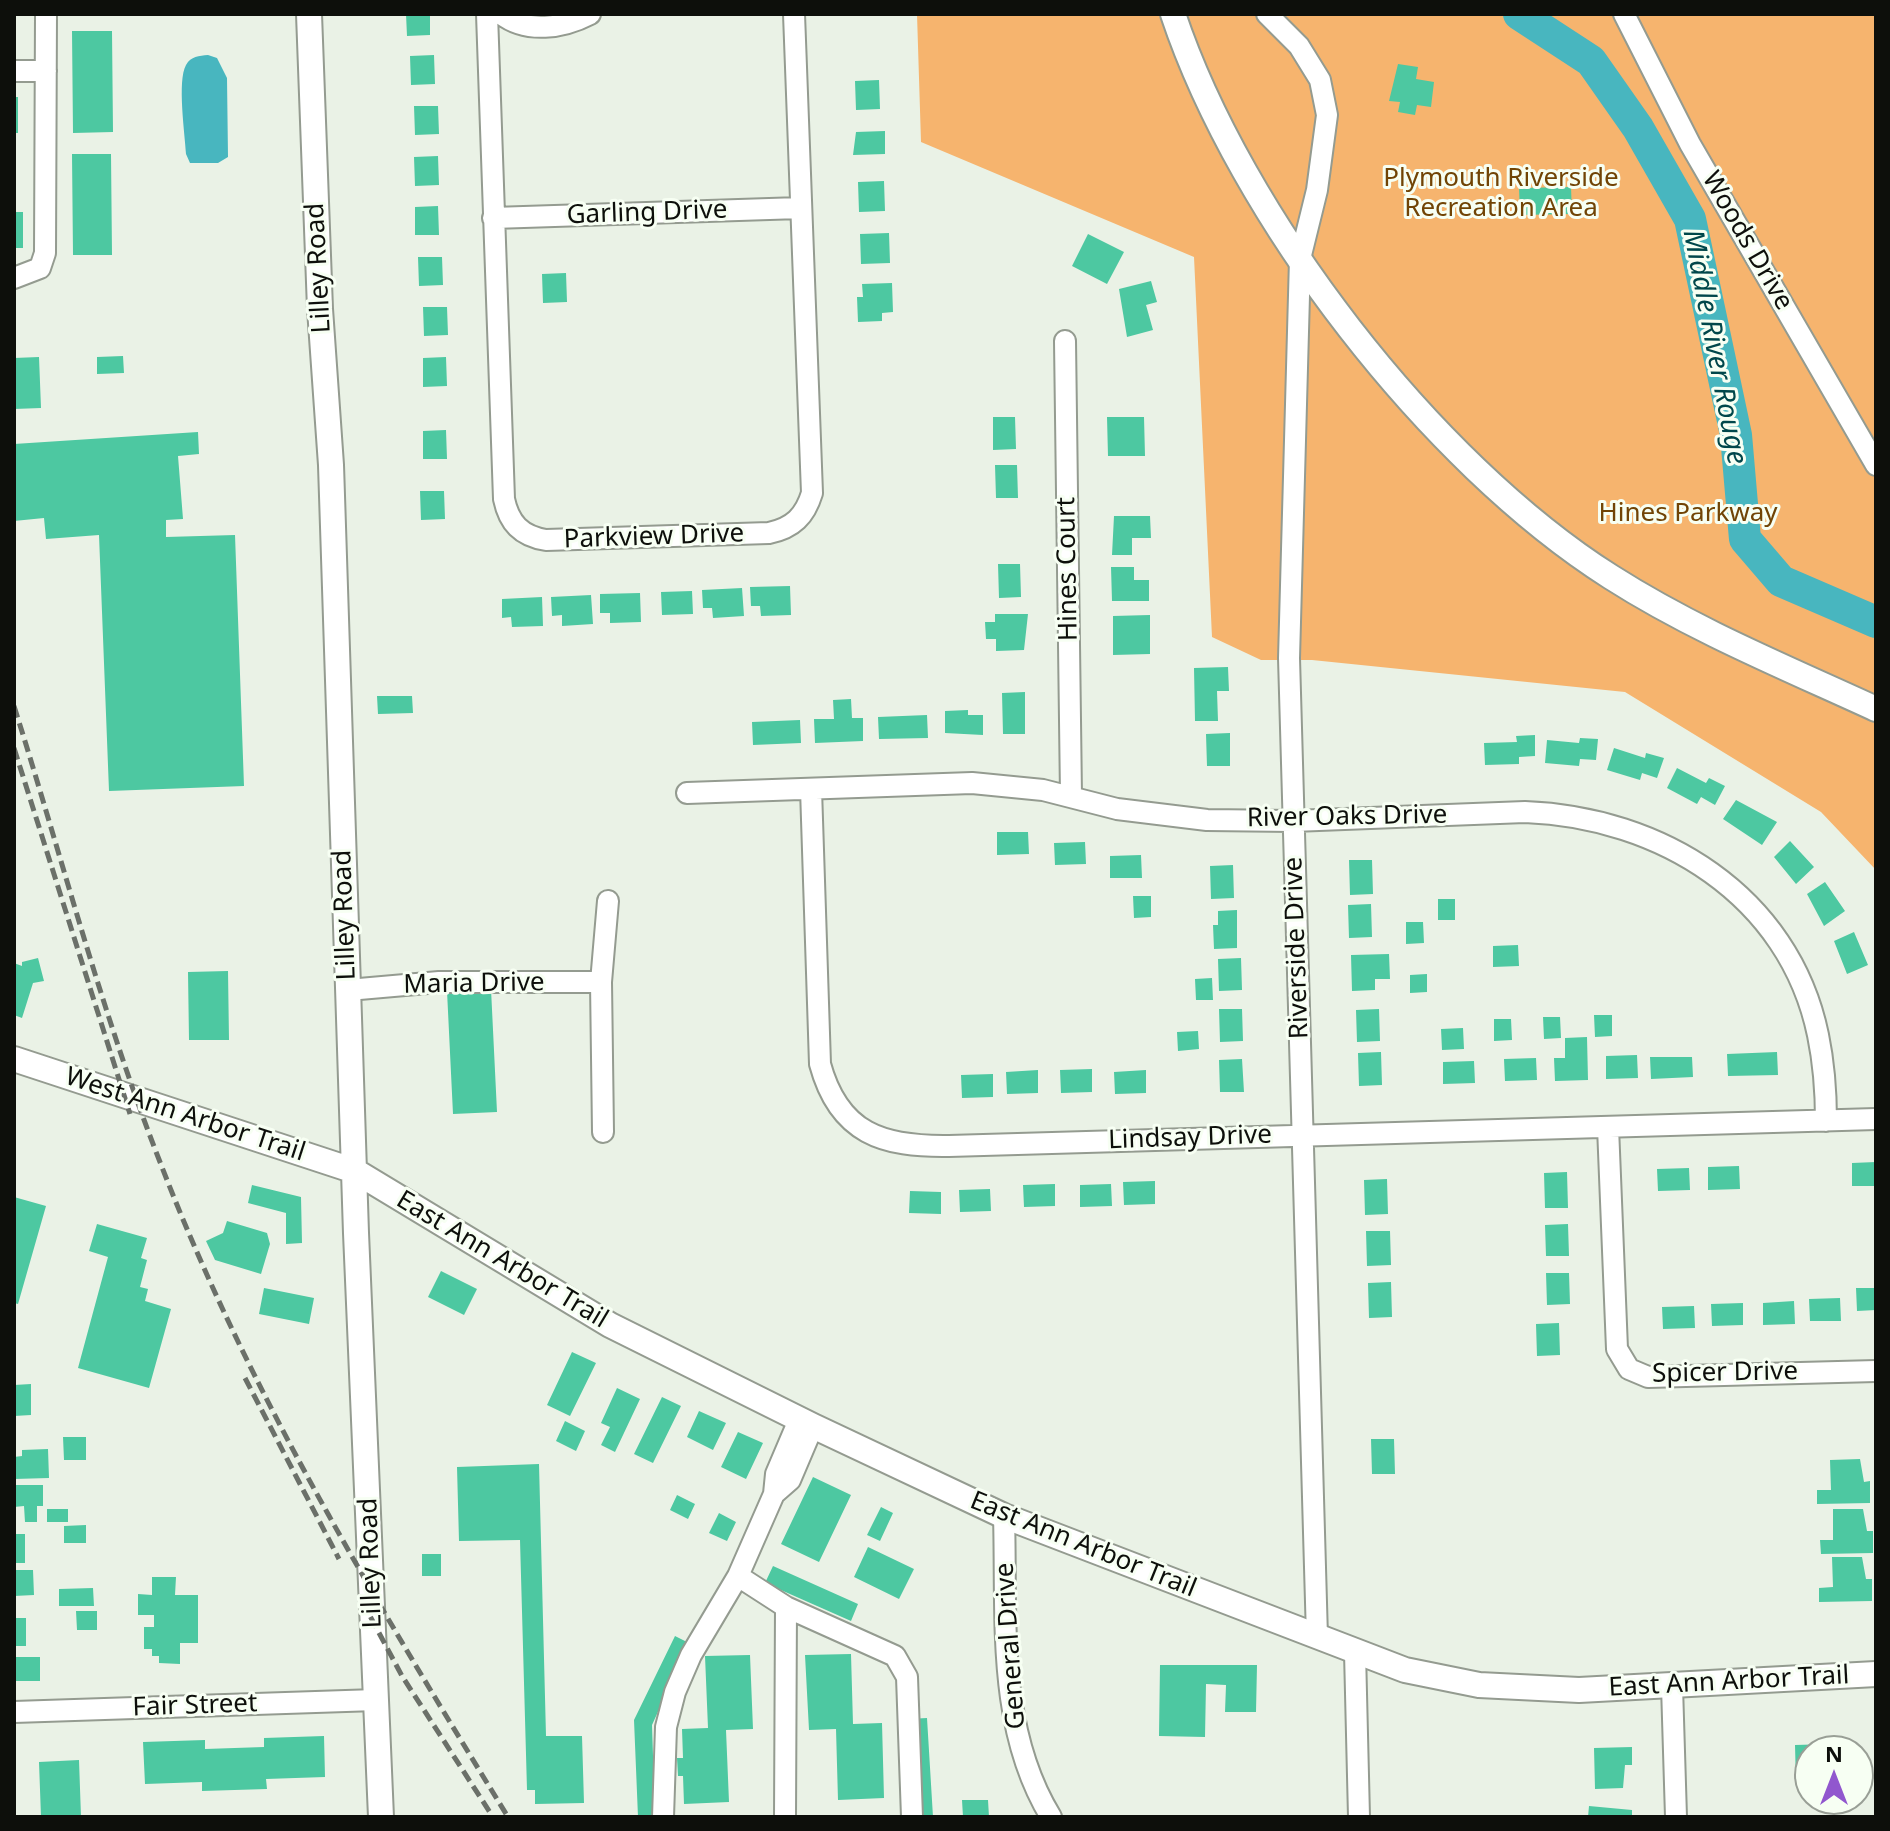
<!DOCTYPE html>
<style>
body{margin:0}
#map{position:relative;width:1890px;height:1831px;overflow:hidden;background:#eaf2e6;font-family:"Noto Sans",sans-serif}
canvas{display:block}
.frame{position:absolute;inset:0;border:16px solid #0d0f0b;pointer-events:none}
.north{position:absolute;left:1794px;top:1735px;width:80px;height:80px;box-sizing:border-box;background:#f7fff3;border:2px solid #999f96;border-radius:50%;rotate:0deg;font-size:22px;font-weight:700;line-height:32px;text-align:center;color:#0d0f0b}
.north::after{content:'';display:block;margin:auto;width:28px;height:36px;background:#9157ce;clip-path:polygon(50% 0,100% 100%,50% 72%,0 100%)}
</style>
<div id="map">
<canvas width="1890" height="1831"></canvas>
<div class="frame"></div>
<div class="north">N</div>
</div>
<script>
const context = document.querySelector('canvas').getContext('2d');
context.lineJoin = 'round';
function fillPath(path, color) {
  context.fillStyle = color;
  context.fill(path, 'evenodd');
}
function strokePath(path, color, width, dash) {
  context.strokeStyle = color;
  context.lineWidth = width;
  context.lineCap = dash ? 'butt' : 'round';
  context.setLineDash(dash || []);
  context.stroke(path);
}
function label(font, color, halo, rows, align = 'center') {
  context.font = font + ' "Noto Sans",sans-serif';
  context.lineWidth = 6;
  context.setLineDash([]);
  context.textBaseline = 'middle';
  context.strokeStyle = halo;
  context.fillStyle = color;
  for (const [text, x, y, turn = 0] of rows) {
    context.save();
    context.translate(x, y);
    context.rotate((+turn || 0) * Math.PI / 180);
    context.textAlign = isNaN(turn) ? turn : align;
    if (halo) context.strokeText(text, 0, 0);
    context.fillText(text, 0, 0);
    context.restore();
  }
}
fillPath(new Path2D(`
 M917,14H1876V870L1821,812L1625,692L1312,660H1261L1212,637L1194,257L921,142Z`), '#f6b46e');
fillPath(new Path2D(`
 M208,55L217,58L227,78L228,157L218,163H190L186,154C185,134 177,81 186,65C191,56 199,56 208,55Z`), '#48b6bf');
strokePath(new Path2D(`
 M1519,14L1591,61L1638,128L1690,219L1736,435L1745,539L1781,581L1876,622`), '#48b6bf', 32);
fillPath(new Path2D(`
 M406,14H430V35L407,36Z
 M72,31H112L113,132L73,133Z
 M434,55L435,84L411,85L410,56Z
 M1398,64L1418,67L1416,79L1434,82L1431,107L1417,105L1415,115L1398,112L1400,102L1389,101Z
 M879,80L880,109L856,110L855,81Z
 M14,97H18V133H14Z
 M414,106H438L439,134L415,135Z
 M885,131V154L853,155L856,132Z
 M72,154H111L112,255H73Z
 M438,156L439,185L415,186L414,157Z
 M884,181L885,211L859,212L858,182Z
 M1571,187L1572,214L1520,215L1519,188Z
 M438,206L439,235H415V207Z
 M14,212H23V248H14Z
 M889,233L890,263L861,264L860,234Z
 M1088,234L1124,252L1107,284L1072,266Z
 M418,257H442L443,285L419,286Z
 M566,273L567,302L543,303L542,274Z
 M1151,281L1157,302L1146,305L1153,330L1127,337L1119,289Z
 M892,283L893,312L882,313V321L858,322L857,297H863L862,284Z
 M423,307H447L448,335L424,336Z
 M123,356L124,373L97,374V357Z
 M39,357L41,408L14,409V358Z
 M446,357L447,386L423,387V358Z
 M993,417H1015L1016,449L993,450Z
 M1107,417H1144L1145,456H1108Z
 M446,430L447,459H423V431Z
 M198,432L199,454L178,456L183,519L166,520V537L235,535L244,786L109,791L99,535L46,539L44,518L14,521V444Z
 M995,465H1017L1018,498H996Z
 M420,491H444L445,519L421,520Z
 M1114,516H1150L1151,538H1132V555H1112Z
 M998,564H1020L1021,597L999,598Z
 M1111,567H1134V580H1149V601H1112Z
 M790,586L791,615L761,616L760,606H751L750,587Z
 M742,588L744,616L713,618L712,608H703L702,590Z
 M692,591L693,614L662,615L661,592Z
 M640,593L641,622L610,623V613H600V594Z
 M591,595L593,624L562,626V615L552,616L551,597Z
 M542,597L543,626L512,627L511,617L502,618V599Z
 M995,614H1028L1024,650L996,651V639H986L985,622H995Z
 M1150,615V654L1113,655V616Z
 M1228,667L1229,691H1217L1218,721H1195L1194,668Z
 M1025,692V734H1003L1002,693Z
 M377,696H412L413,713L378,714Z
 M851,699L852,718H863V741L815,743L814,719H834L833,700Z
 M968,710V715H983V735L945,733V711Z
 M927,715L928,738L879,739L878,717Z
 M800,720L801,743L753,745L752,722Z
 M1230,733V766H1207L1206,734Z
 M1535,735V756L1519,757V764L1485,765L1484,743L1517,742L1516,736Z
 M1580,738L1598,739L1596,760L1580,759L1579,766L1545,763L1547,740L1579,743Z
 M1614,748L1645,758L1646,753L1664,758L1657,778L1642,773L1640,780L1607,770Z
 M1677,768L1706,783L1709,778L1725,786L1715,805L1701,797L1697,804L1667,788Z
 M1736,800L1777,822L1762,845L1723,819Z
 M997,832H1028L1029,854L997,855Z
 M1790,841L1814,867L1796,884L1774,857Z
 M1085,842L1086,864L1055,865L1054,843Z
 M1141,855L1142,878H1110V856Z
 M1349,860H1372L1373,894L1350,895Z
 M1233,865L1234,898L1211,899L1210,866Z
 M1825,882L1845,911L1824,926L1807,894Z
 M1133,896H1151V917L1134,918Z
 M1438,899H1455V920H1438Z
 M1371,904L1372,937L1349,938L1348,905Z
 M1237,910V948L1214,949L1213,925H1218V911Z
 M1406,922H1423L1424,943L1406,944Z
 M1854,932L1868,965L1847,974L1834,941Z
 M1518,945L1519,966L1493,967V946Z
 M1389,954L1390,979H1375V990L1352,991L1351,955Z
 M38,958L44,981L33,983L22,1018L14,1015V963L22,966V962Z
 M1241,958L1242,990L1219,991L1218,959Z
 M228,971L229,1040H189L188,972Z
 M1427,974V992L1410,993V975Z
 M1212,978L1213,1000H1196L1195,979Z
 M491,989L497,1112L453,1114L447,991Z
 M1219,1009H1242L1243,1041L1220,1042Z
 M1379,1009L1380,1041L1357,1042L1356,1010Z
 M1594,1015H1612V1036L1595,1037Z
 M1543,1017H1560L1561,1038L1544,1039Z
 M1494,1019H1511L1512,1040L1494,1041Z
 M1463,1028L1464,1049L1442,1050L1441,1029Z
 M1198,1031L1199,1049L1178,1051L1177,1032Z
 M1587,1037L1588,1080L1555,1081L1554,1058H1565V1038Z
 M1381,1052L1382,1085L1359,1086L1358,1053Z
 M1777,1052L1778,1075L1728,1076L1727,1054Z
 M1637,1055L1638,1078L1606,1079V1056Z
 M1650,1057H1692L1693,1077L1651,1079Z
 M1536,1058L1537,1080L1505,1081L1504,1059Z
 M1242,1059L1244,1092H1220L1219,1060Z
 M1474,1061L1475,1083L1443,1084V1062Z
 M1092,1069V1092L1061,1093L1060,1070Z
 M1038,1070V1093L1007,1094L1006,1072Z
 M1146,1070V1093L1115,1094L1114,1072Z
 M993,1074V1097L962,1098L961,1075Z
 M1876,1162V1186H1852V1163Z
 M1739,1166L1740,1189L1708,1190V1167Z
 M1689,1168L1690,1190L1658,1191L1657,1169Z
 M1567,1172L1568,1208H1545L1544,1173Z
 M1387,1179L1388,1214L1365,1215L1364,1180Z
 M1155,1181V1204L1124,1205L1123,1182Z
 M1055,1184V1206L1024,1207L1023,1185Z
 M1111,1184L1112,1206L1080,1207V1185Z
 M252,1185L301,1197L302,1243L286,1244V1213L248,1203Z
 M990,1189L991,1211L960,1212L959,1190Z
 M910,1191L941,1192V1214L909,1213Z
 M14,1197L46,1206L18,1304L14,1303Z
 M227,1221L267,1233L270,1244L261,1274L215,1260L206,1241L223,1233Z
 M97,1224L147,1238L141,1258L147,1260L140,1287L148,1289L145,1301L171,1309L149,1388L78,1368L108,1257L89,1251Z
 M1568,1224L1569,1256H1546L1545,1225Z
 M1366,1231H1390L1391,1265L1367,1266Z
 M441,1271L477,1289L464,1315L428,1297Z
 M1546,1273H1569L1570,1304L1547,1305Z
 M1391,1282L1392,1317L1369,1318L1368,1283Z
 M264,1288L314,1298L309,1324L259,1314Z
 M1856,1288H1876V1310L1857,1311Z
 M1840,1298L1841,1321H1810L1809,1299Z
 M1794,1301L1795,1324L1763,1325V1303Z
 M1743,1303V1325L1712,1326L1711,1304Z
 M1694,1306L1695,1328L1663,1329L1662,1307Z
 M1559,1323L1560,1355L1537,1356L1536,1324Z
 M572,1352L596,1363L570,1416L547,1405Z
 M31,1384V1415L14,1416V1385Z
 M617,1388L640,1399L615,1452L601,1445L610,1427L601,1423Z
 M662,1397L681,1406L653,1463L634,1454Z
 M699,1411L726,1423L713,1450L687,1437Z
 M565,1421L585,1431L576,1451L556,1441Z
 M738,1432L763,1443L746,1479L721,1467Z
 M63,1437H86V1460H64Z
 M1371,1439H1394L1395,1474H1372Z
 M48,1449L49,1478L14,1479V1457L22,1456V1450Z
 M1860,1459L1864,1482L1870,1481V1503L1817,1504V1490H1831L1830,1460Z
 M539,1464L546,1736H582L584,1803L535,1804V1790H527L520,1540L459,1541L457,1467Z
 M813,1477L851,1495L819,1562L781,1544Z
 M14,1485H43V1506H37V1522H25L24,1506L14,1507Z
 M677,1495L695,1504L688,1519L670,1510Z
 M881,1507L893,1513L880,1541L867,1535Z
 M47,1509H68V1522H47Z
 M1833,1509H1863L1867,1531H1873V1553L1821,1554L1820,1540H1833Z
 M719,1513L736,1522L727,1541L709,1533Z
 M86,1525V1543H64V1526Z
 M14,1534H25V1563H14Z
 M868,1547L914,1569L899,1599L854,1577Z
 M422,1554H441V1576H422Z
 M1832,1557H1862L1866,1579H1872V1601L1819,1602V1588L1833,1587Z
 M773,1566L858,1604L851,1621L765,1583Z
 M14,1570H33L34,1595L14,1596Z
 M152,1577H176L175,1595H198V1643H180V1664L159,1663V1656H152V1649H144V1627H154V1615H138V1594L152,1595Z
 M93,1588L94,1606H59V1589Z
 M76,1611H97V1630H77Z
 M14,1618H26V1646H14Z
 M675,1636L689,1643L652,1725L655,1817H638L634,1720Z
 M851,1654L853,1724L882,1723L884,1798L838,1800L836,1729L809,1730L805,1655Z
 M750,1655L753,1729L726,1730L729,1802L684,1804L683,1776H678L677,1758H683L682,1729L708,1728L705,1656Z
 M14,1657H40V1681H14Z
 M1160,1665H1257L1256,1712H1225L1226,1685L1206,1684L1205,1737L1159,1736Z
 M927,1718L933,1817H912L908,1719Z
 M324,1736L325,1777L266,1779L267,1789L202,1791V1782L145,1784L143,1742L205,1740V1749L264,1747V1738Z
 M1830,1744V1751H1810V1784H1796L1795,1745Z
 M1632,1747V1765H1625L1623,1788L1595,1789L1594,1748Z
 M79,1760L81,1817H41L39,1762Z
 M962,1800H988L989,1817H963Z
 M1589,1806L1632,1810V1817H1588Z`), '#4dc8a1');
const minor = new Path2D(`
 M487,14L504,499C509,523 521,536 546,540L769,533C793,528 805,516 812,493L794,14
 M501,14C527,34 563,28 590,14
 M1267,14L1299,46L1320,80L1327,115L1317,190L1300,259L1289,658L1317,1637
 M1624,14L1690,144L1876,465
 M14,71H46
 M493,218L800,208
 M14,278L40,268L45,253L46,14
 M1065,341L1071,796
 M811,789L820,1064C839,1134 883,1147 949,1146L1876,1119
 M687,793L972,783L1043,790L1117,809L1207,820L1293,821L1525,812C1660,817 1789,895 1818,1035C1824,1064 1826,1092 1826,1121
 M348,990L439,982H601
 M1608,1127L1617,1349L1629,1369L1648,1377L1876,1371
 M603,1132L601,982L608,901
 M774,1494L790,1480L813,1426
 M1004,1516C1007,1618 996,1727 1051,1817
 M738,1576L786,1607L895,1656L907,1677L912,1817
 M1355,1652L1359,1817
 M1672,1686L1676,1817
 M14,1712L376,1700
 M663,1817L666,1727L675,1692L691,1655L738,1576L774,1494L776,1474L799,1420
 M785,1817L786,1607`);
const tertiary = new Path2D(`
 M309,14L320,309L331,465L356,1233L381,1817
 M1173,14C1241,217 1430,462 1611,577C1694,630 1787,668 1876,709
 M14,1059L355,1171L610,1325L813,1426L1004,1516L1405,1670L1479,1685L1579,1690L1876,1674`);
strokePath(minor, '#949b90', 24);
strokePath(tertiary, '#949b90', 28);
strokePath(minor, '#fff', 20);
strokePath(tertiary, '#fff', 24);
strokePath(new Path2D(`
 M14,706C62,858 102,1014 160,1162C249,1394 379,1607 508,1817
 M14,748L130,1114
 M245,1378L339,1559
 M362,1601L402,1676L493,1817`), '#6b7069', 5, [12, 6]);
label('26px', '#714405', '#f7fff3', [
 ["Plymouth Riverside",1501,179],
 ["Recreation Area",1501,209],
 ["Hines Parkway",1688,514]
]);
label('26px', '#0d0f0b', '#f7fff3', [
 ["Garling Drive",647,213,-2],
 ["Woods Drive",1747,241,60],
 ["Lilley Road",319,268,-93],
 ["Parkview Drive",654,537,-2],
 ["Hines Court",1068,569,-91],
 ["River Oaks Drive",1347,817,-1],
 ["Lilley Road",345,915,-92],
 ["Riverside Drive",1297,948,-92],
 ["Maria Drive",474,984,-1],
 ["West Ann Arbor Trail",185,1115,18],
 ["Lindsay Drive",1190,1138,-2],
 ["East Ann Arbor Trail",502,1260,31],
 ["Spicer Drive",1725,1373,-1],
 ["East Ann Arbor Trail",1083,1545,22],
 ["Lilley Road",371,1563,-92],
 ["General Drive",1011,1646,-94],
 ["East Ann Arbor Trail",1729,1682,-3],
 ["Fair Street",195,1706,-2]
]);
label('italic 28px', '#00474b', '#f7fff3', [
 ["Middle River Rouge",1714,347,79]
]);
</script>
